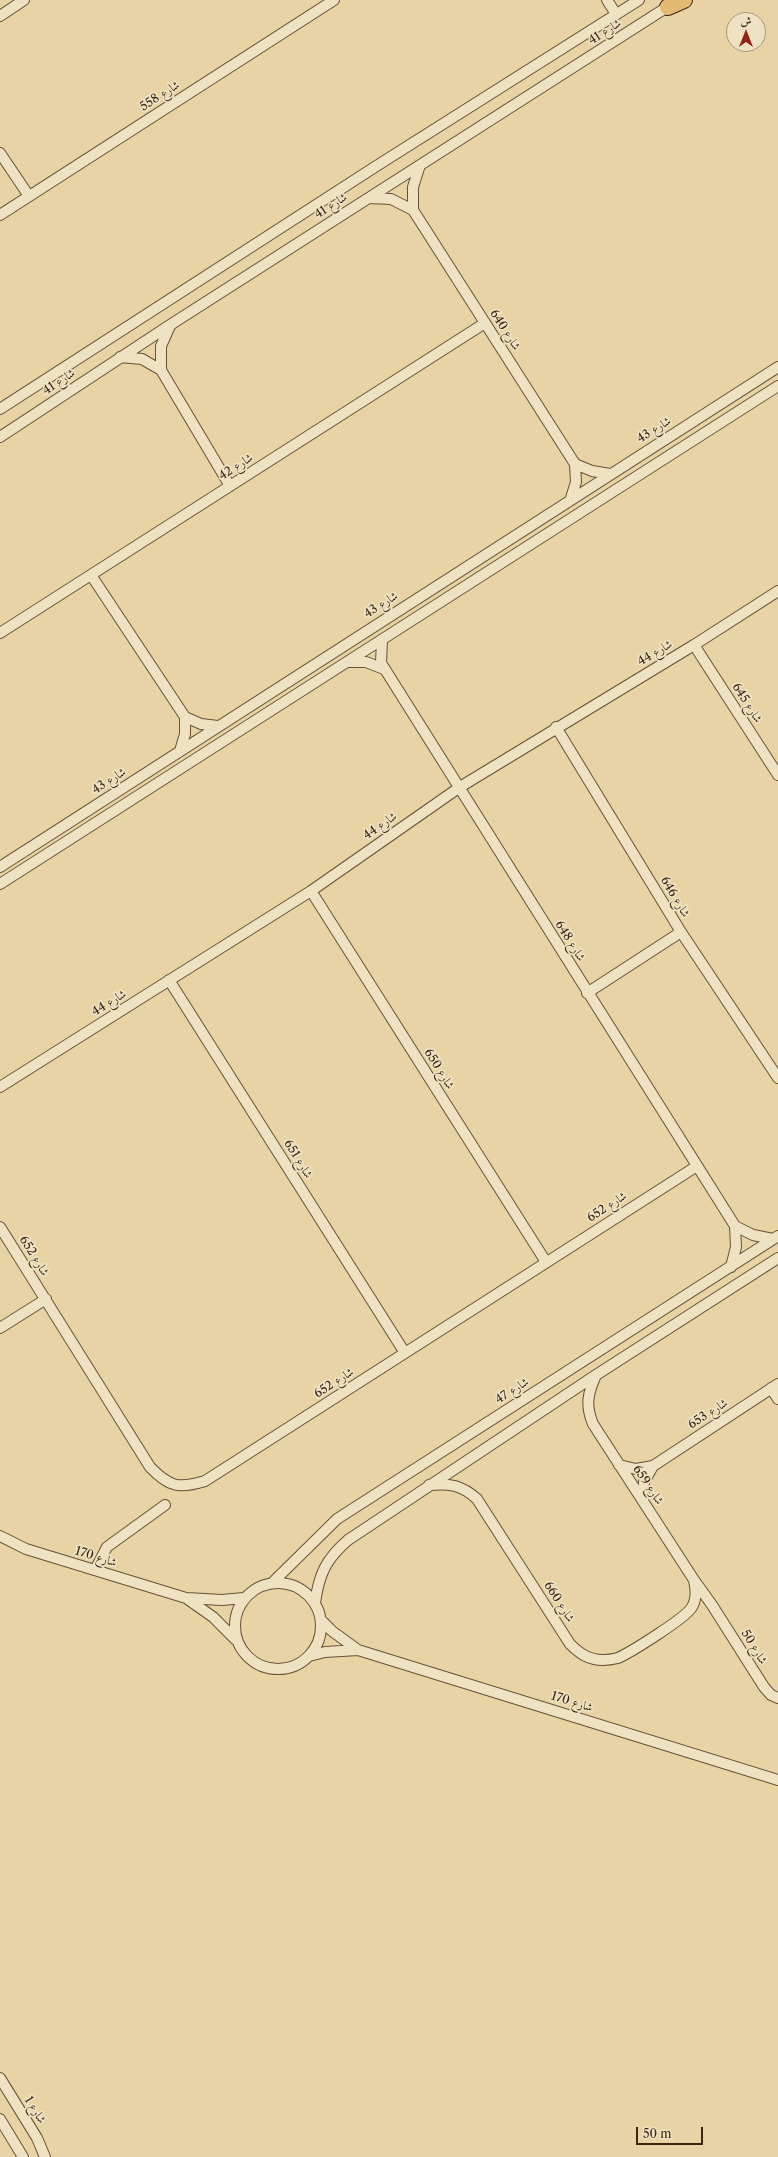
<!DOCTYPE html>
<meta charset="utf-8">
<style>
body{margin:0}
#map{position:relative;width:778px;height:2157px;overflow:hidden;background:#e7d3a3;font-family:"Libre Caslon Text",Amiri,serif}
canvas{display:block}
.north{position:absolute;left:726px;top:12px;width:40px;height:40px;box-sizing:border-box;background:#efe2c3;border:1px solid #a7977d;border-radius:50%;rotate:0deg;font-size:11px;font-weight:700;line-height:16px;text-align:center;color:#3c2613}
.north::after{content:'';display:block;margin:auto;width:14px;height:18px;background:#8f2418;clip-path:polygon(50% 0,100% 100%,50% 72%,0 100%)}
.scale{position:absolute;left:636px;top:2127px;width:67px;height:18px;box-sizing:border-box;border:2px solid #3c2613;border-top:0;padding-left:5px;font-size:12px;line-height:14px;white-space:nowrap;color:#3c2613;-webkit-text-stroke:3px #efe2c3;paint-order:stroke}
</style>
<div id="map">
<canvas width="778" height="2157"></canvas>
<div class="north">ش</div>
<div class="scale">50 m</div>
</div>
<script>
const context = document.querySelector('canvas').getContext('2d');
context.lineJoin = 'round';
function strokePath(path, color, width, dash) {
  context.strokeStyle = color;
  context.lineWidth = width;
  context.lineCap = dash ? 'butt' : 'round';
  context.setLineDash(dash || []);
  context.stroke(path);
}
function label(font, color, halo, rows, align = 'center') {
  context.font = font + ' "Libre Caslon Text",Amiri,serif';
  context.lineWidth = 3.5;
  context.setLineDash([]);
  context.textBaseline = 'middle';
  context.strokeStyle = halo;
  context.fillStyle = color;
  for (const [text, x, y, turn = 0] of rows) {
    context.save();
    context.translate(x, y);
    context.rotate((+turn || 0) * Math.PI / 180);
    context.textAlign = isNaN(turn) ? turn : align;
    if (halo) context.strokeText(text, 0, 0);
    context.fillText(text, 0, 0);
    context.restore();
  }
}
const street = new Path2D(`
 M607,0L616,14
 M0,16L24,0
 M0,153L29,196
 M369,198L391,199L413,210L575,464L576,482L571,498
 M413,210V187L420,165
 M0,215L334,0
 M120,357L142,359L161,370L230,486
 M161,370V346L170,326
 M0,409L378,165L639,0
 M0,437L170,325L672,4
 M575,464L592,471L610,474
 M91,575L185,717V734L180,751
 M0,633L485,323
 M382,640L381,663L735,1226L736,1247L731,1267
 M694,645L778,775
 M348,662H366L384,669
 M185,717L201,724L218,726
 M556,727L681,932L778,1078
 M0,867L778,367
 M0,884L778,386
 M311,891L546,1262
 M169,980L405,1353
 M587,993L681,932
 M0,1087L311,891L460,787L694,645L778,591
 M735,1226L753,1235L773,1239
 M0,1227L150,1467C169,1487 179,1489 205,1481L697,1166
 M0,1328L46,1299
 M771,1388L778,1399
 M619,1465L636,1469L653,1466L778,1384
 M429,1485C449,1483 462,1485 477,1499L570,1644C580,1654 589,1660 603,1660C607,1660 614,1659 618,1658C631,1652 686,1618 692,1607C697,1599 696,1589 694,1580L593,1424C585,1405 588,1393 596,1375
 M643,1501L644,1482L653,1466
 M0,1536L26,1549L186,1598L222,1600L244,1598
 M95,1570L107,1547L165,1505
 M694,1580L712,1605L764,1687L771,1695L778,1698
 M273,1582L337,1519L778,1236
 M235 1626a43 43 0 1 1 86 0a43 43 0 1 1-86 0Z
 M186,1598L213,1617L236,1640
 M315,1603C319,1574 326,1559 348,1540L596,1375L778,1258
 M321,1620L332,1631L358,1650L778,1780
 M309,1656L325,1652L358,1650
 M0,2078L37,2138L45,2157
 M0,2119L23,2157`);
const primary = new Path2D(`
 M668,7L684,0`);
strokePath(street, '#675137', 12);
strokePath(primary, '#3c2613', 18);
strokePath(street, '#efe2c3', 10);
strokePath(primary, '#e4ba72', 16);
label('12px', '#3c2613', '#efe2c3', [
 ["شارع 41",605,32,-33],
 ["شارع 558",160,96,-33],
 ["شارع 41",331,206,-33],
 ["شارع 640",505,330,57],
 ["شارع 41",59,382,-34],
 ["شارع 43",654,430,-32],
 ["شارع 42",236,467,-33],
 ["شارع 43",381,605,-33],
 ["شارع 44",655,653,-31],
 ["شارع 645",747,703,57],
 ["شارع 43",109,781,-33],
 ["شارع 44",380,826,-35],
 ["شارع 646",675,897,59],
 ["شارع 648",570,941,58],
 ["شارع 44",109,1003,-32],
 ["شارع 650",439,1069,58],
 ["شارع 651",298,1159,58],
 ["شارع 652",607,1207,-33],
 ["شارع 652",34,1256,58],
 ["شارع 652",334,1383,-33],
 ["شارع 47",512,1391,-33],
 ["شارع 653",708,1414,-33],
 ["شارع 659",648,1485,56],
 ["شارع 170",96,1557,17],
 ["شارع 660",559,1602,57],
 ["شارع 50",754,1647,58],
 ["شارع 170",572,1702,17],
 ["شارع 1",35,2110,58]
]);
</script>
